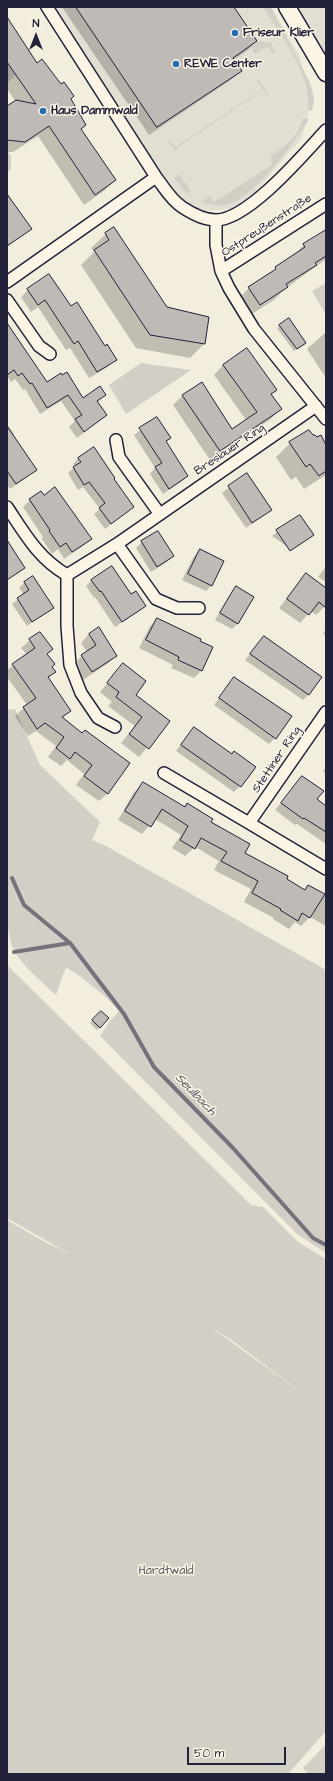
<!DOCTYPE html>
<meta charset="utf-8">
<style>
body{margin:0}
#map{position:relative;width:333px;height:1781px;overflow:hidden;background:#f3edde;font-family:"Architects Daughter",sans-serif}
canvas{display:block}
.frame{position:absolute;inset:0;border:8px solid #22223b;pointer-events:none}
.north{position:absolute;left:16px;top:16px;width:40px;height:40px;-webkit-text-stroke:3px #fcf5e5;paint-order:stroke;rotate:0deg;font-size:11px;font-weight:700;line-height:16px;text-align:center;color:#22223b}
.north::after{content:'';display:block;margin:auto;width:14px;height:18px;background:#22223b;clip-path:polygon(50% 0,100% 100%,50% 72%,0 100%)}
.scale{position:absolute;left:187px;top:1747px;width:99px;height:18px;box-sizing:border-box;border:2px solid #22223b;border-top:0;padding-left:5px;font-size:12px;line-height:14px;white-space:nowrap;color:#22223b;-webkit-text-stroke:3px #fcf5e5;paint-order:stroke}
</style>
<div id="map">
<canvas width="333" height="1781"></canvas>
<div class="frame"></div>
<div class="north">N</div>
<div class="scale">50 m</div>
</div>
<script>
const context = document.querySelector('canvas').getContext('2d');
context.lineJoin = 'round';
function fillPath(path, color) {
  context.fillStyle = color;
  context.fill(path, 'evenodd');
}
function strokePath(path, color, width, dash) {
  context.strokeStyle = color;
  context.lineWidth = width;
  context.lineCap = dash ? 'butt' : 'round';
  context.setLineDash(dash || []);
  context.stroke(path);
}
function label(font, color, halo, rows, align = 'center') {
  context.font = font + ' "Architects Daughter",sans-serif';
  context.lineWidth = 3;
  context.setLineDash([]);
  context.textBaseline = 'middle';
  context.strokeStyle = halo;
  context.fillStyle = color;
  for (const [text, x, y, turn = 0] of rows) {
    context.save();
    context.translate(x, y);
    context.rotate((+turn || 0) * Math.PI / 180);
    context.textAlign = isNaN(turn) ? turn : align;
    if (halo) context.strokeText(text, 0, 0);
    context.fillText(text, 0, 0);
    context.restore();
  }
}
fillPath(new Path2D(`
 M49,7H271L300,56L309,109L302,138L256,191L232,209L202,211L179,199Z
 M300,7H326V66L292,17Z`), '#e3ded2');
fillPath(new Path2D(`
 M263,7H271L309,81L312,89L314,101L312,111L308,110C310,71 283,38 263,7Z
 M259,41L271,43L275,52L273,54L268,46L255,54L251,47Z
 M7,62L16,75L10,80L7,85Z
 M259,80L270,97L263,90L175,149L179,156L168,141L170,140L175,147L263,89L257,81Z
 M303,118L309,119C294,143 254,199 226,205C218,206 209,204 201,202L210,196L214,202L272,165L271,156C287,144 298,138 303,118Z
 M7,150L11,156V169L7,173Z
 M179,174L191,191L187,194L174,178Z
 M326,283V315L312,291Z
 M141,363L191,370L126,414L109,385Z
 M15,709L40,765L100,822L92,840L106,846L326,970V1253L296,1233L100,1036L110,1021L119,1011C103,993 86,980 66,967L56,995C42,982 16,961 11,943C9,936 8,928 7,921V710Z
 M7,965L251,1205L263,1207L298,1242L326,1259V1731L288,1774H7V1220L43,1241L68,1253L7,1218ZM212,1328L233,1341L302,1393Z
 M326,1744V1774H309L303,1768Z`), '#d4cfc6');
fillPath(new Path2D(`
 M62,7H233L256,41L248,50L233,60L240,71L232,79L149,135Z
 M7,19L37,64L85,125L80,130L115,180L104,191L84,205L38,136L13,152H7V107L16,102L7,89Z
 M7,194L30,229L7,247Z
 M326,231V259L285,289L274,300L247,317L236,301L249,288L292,257L304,245Z
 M106,234L166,308L204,344L190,358L136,348L81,265L94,252L91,248Z
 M28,290L71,307L115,359L108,367L89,378L70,348L66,350L38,307L31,312L21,297Z
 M7,325L47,383L83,399L105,395L97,403L106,415L77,438L69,427L75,421L61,401L40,414L25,389L23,390L15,379L11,382L7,376Z
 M280,325L305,343L294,351L277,328Z
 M326,332V378L307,349Z
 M246,349L275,390L270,395L280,409L271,419L210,460L173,405L183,395L231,430L246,420L214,375L223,365Z
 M157,418L165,442L187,476L181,482L163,494L150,474L155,468L134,435Z
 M7,424L14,434L12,436L36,470L10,489L7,485Z
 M312,437L326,447V475L304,489L296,477L291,480L276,457L290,443Z
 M78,458L112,479L133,507L105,529L94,514L100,509L83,487L78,490L68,473L75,467L73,464Z
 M247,474L271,510L246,528L222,493Z
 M30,500L90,539L83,546L64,559L58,549L52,554L42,539L43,537L23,507Z
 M278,531L312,535L292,550L272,536Z
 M142,542L173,556L167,562L151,572L136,548Z
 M200,550L212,585L206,591L182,580L194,556Z
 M326,566V582L318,577Z
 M306,574L326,589V605L316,615L311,611L300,623L279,608Z
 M92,580L131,596L145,605L139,611L115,627L95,597L94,598L86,586Z
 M25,582L52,608L27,626L12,604L24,595L19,588Z
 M237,587L238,623L232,629L215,620L231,593Z
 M157,619L202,670L194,678L171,668L173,665L139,648L150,626Z
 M326,629V636L323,634Z
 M89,634L116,656L107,664L83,680L73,664L87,652L81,643Z
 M264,637L309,694L303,700L245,660Z
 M30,640L46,655L54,672L48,678L70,711L62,718L82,734L108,793L99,801L76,785L84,774L67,760L61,766L48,757L56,746L36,731L28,736L15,716L27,705L7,677V670L27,655L21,648Z
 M123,664L135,695L169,721L139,757L121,743L135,726L108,706L112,702L100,692Z
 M234,678L275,738L269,744L214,705Z
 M194,728L240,786L234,792L176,751Z
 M326,767V774L323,771Z
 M303,777L316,800L326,807V844L297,824L295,825L275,810Z
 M143,783L184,807L187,804L244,853L286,879L304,890L308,886L326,896V926L310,917L301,926L295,922L289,929L273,919L274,918L244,902L251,889L214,870L219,861L195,847L185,856L172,848L181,835L155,819L142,834L118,820L134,792Z
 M101,1012L107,1018L97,1030L90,1023Z`), '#0003');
strokePath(new Path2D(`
 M12,878L24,905L70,943L124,1014L154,1067L233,1148L313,1238L326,1245
 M14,952L70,943`), '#75727b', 4);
const building = new Path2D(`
 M76,7H234L257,41L233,58L242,71L157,127Z
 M7,17L37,63L42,59L61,84L64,82L74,96L71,99L86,125L81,129L116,180L95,195L49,126L25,142L7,140V106L16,100L36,104L7,62Z
 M7,194L32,229L7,246Z
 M114,227L167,307L209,317L205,344L150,335L94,250L109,240L105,233Z
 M326,230V256L315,263L317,265L286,284L288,287L260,305L248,287L276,269L275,267L305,247L303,244Z
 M49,274L71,306L77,302L105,346L107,344L117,360L97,372L78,341L74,344L45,300L38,305L27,289Z
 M289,318L306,343L297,349L279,325Z
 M7,323L47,382L61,373L62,375L67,372L83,398L100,386L106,395L97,401L107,415L84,432L75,419L82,415L68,395L47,408L32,383L30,384L22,373L18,376L14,370L7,375Z
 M247,348L277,390L271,394L282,409L220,451L182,395L202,382L232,429L257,412L223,365Z
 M157,417L171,438L166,441L188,476L169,489L155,467L162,463L139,428Z
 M7,426L37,470L16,484L7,471Z
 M309,430L313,435H315L317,437L321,435L326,445V471L319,476L310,464L306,467L289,442Z
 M94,447L115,478L114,479L134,507L111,524L99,508L105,503L89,482L84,485L73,467L81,462L78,458Z
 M247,473L272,510L252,523L228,486Z
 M55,487L92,539L72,552L66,543L60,547L49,531L50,530L29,499L41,491L44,495Z
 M300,515L314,535L290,551L276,530Z
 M158,531L174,556L157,567L141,541Z
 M7,540L25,568L7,580Z
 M200,549L224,561L212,586L188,574Z
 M112,566L131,594L136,591L146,606L122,622L101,591L100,592L91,580Z
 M306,573L326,588V608L319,602L309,615L287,599Z
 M33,576L54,608L32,622L17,598L29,590L24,582Z
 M236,586L254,597L238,624L220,613Z
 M157,618L201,639L200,641L213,647L202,671L178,660L179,657L146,640Z
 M99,627L117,656L92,672L81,655L96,645L89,634Z
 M40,632L53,649L47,654L55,664L52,667L56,672L48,677L71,711L62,717L82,733L85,730L130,763L108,794L84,776L92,765L75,752L70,759L56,748L64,737L45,723L37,729L23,707L36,698L12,664L35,648L29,639Z
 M264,636L322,677L309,695L250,654Z
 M123,663L146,681L136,695L170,721L149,749L129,734L142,717L116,697L119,692L107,683Z
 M234,677L292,716L276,739L219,698Z
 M194,727L232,754L234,751L256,767L241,787L181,745Z
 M302,776L324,791L317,799L326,806V832L304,818L303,819L281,803Z
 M143,782L185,807L187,803L213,819L211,822L250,844L245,853L288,876L287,879L305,890L308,885L325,894L310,918L302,913L298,921L280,910L281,909L252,893L258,881L221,861L227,852L201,838L195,849L180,840L188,826L162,809L151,827L125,811Z
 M101,1011L109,1018L100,1028L92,1020Z`);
fillPath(building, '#bfbab6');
strokePath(building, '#22223b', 1);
const street = new Path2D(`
 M47,7L156,177C164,187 170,199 182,207C191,213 205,220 216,220C248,220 304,154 326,130
 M216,220V245L221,271L229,288L254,329L326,419
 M221,271L326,204
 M7,282L156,177
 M7,300L39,346L50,354
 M116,440L119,457L159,513
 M7,507C25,534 38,558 67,575L117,544L316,406
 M117,544L156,599L177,608H199
 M67,575V626L70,665L81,693L98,718L115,727
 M326,712L249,823L326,869
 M164,773L249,823`);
const secondary = new Path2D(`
 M287,7L326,73`);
strokePath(street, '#22223b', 14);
strokePath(secondary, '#22223b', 19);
strokePath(street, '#fcf5e5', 11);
strokePath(secondary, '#fcf5e5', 16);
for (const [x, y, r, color] of [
 [235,33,4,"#1f6fb2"],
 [176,64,4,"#1f6fb2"],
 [43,111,4,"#1f6fb2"]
]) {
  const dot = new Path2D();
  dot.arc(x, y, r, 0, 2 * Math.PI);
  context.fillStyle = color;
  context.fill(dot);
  strokePath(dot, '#fcf5e5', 1.5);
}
label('bold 12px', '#22223b', '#fcf5e5', [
 ["Friseur Klier",243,33],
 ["REWE Center",184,64],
 ["Haus Dammwald",51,111]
], 'left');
label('12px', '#22223b', '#fcf5e5', [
 ["Ostpreußenstraße",267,226,-33],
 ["Breslauer Ring",230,450,-34],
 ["Stettiner Ring",277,760,-56]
]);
label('12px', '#575665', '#fcf5e5', [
 ["Hardtwald",166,1571]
]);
label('italic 13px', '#525160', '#fcf5e5', [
 ["Seulbach",195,1095,46]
]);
</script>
